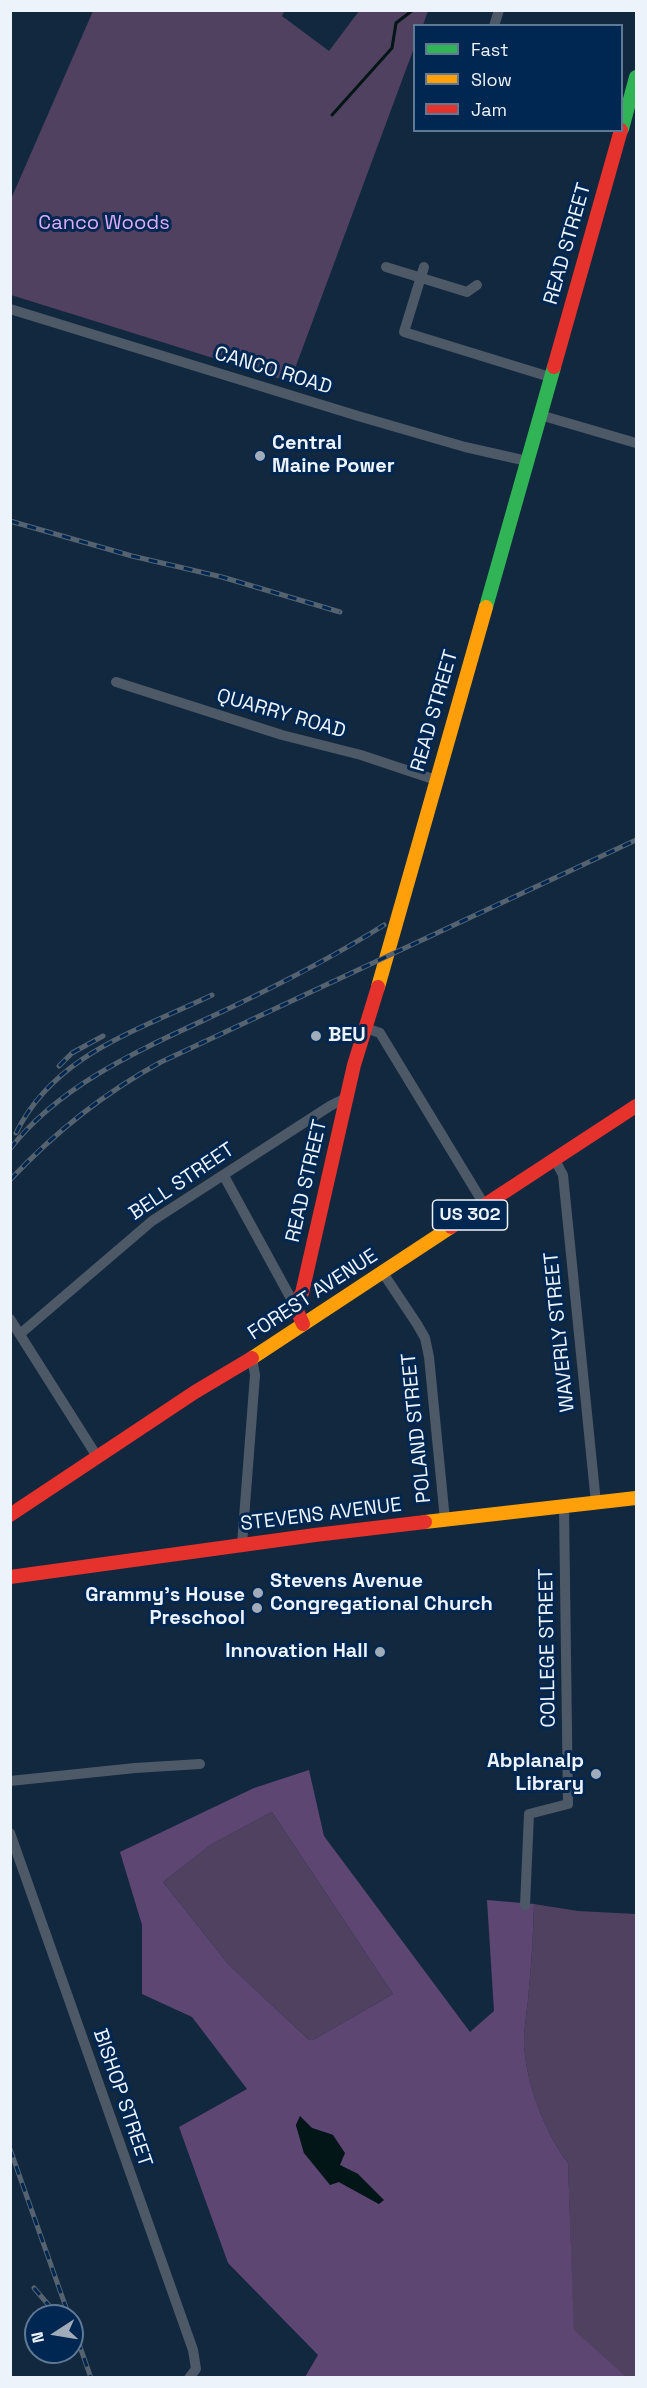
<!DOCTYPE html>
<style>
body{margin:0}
#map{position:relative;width:647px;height:2388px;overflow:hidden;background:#12283f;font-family:"Space Grotesk",sans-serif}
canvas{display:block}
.frame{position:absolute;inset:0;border:12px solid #edf3fa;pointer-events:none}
.legend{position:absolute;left:413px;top:24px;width:210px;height:108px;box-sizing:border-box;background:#002751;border:2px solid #5f7995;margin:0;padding:8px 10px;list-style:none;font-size:18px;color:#edf3fa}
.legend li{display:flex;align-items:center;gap:12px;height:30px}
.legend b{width:30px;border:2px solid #5f7995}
.north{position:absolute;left:24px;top:2304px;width:60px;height:60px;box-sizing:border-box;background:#002751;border:2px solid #5f7995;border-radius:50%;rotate:258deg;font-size:16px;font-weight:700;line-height:24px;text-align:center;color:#edf3fa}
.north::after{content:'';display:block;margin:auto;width:21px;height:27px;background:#a0acb9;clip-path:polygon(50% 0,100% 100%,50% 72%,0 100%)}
</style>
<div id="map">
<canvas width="647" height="2388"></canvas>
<div class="frame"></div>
<ul class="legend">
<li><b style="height:8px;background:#30b455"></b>Fast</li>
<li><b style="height:8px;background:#ff9f0a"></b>Slow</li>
<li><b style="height:8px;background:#e5322d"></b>Jam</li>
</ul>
<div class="north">N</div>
</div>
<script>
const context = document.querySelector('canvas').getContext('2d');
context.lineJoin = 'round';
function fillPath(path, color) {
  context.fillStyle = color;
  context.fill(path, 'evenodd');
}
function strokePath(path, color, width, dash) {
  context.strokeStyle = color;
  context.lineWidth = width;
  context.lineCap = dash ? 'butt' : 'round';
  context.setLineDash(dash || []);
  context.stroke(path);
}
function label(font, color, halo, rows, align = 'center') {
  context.font = font + ' "Space Grotesk",sans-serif';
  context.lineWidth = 6;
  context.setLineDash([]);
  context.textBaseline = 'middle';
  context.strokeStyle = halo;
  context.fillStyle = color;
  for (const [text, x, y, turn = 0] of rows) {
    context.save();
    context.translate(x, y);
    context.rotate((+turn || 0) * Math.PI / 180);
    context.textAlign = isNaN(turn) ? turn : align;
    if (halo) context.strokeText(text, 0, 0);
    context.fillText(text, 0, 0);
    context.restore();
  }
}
fillPath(new Path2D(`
 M93,11H278L284,12L282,16L329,51L359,11H428L423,25L414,26V48L290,382L11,295V199Z
 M272,1812L393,1994L313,2040H309L228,1964L163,1882L212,1844Z
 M534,1904L578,1911L636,1914V2377H575L568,2163C545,2133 525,2081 524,2043C524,2025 528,2006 529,1988C532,1960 533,1932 534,1904Z`), '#4f415f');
fillPath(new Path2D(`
 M309,1770L324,1836L470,2032L494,2011L487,1900L534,1904C533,1932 532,1960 529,1988C528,2006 524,2025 524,2043C525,2081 545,2133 568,2163L574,2330L626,2377H305L318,2355L228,2263L179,2127L247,2089L192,2017L142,1994V1925L120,1852L254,1788ZM272,1812L393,1994L313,2040H309L228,1964L163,1882L212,1844ZM300,2117L312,2128L333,2135L339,2165L358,2174L379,2204L339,2182L304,2153L296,2125Z`), '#5e4673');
fillPath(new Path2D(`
 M300,2116L312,2128L333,2135L345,2153L340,2165L358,2174L384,2200L379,2204L339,2182L330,2185L304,2153L296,2125Z`), '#021517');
strokePath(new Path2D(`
 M332,115L392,48L396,23L413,10`), '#021517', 3);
strokePath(new Path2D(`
 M494,26L499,10
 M386,267L467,292L477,285
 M424,267L404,332L550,377
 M10,309L358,416L465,447L527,461
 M540,415L636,443
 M116,682L282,735L361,755L436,780
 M366,1028L380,1033L485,1206
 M555,1160L563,1175L596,1503
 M224,1176L294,1304
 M383,1273L417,1324L425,1338L429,1357L445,1520
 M10,1319L98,1458
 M20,1334L152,1221L330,1106L346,1098
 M242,1544L255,1375L252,1358
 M10,1781L135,1768L200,1764
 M10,1833L193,2350L196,2369L189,2378
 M525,1905L529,1814L568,1804L564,1507`), '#4d5967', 10);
strokePath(new Path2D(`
 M622,129L636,77
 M486,607L554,367`), '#30b455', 14);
strokePath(new Path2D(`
 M378,987L486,607
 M252,1358L451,1227
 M425,1522L636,1498`), '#ff9f0a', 14);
strokePath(new Path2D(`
 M554,367L621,130
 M451,1227L636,1106
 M303,1324L294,1304L302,1293L354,1065L378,987
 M10,1515L195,1392L252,1358
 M10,1577L315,1535L425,1522`), '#e5322d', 14);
const rail = new Path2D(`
 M10,521L132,556L222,577L340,612
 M59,1066L72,1053L103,1036
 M16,1133C55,1054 137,1031 212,995
 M10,1149C64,1079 154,1044 232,1007C284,982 335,956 384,925
 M10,1180C55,1132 104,1093 161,1062L636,840
 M10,2149L69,2316
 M34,2288L58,2316
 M72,2324L91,2378`);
strokePath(rail, '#556371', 5);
strokePath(rail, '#002751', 3, [9]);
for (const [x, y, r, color] of [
 [260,456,6,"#a0acb9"],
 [316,1036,6,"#a0acb9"],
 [258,1593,6,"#a0acb9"],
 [257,1608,6,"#a0acb9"],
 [380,1652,6,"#a0acb9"],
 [596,1774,6,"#a0acb9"]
]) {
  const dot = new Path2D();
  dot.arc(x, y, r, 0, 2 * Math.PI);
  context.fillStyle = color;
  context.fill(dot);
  strokePath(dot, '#002751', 2);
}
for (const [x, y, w] of [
 [470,1215,75]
]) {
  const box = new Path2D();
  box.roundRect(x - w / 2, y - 15, w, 30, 4.5);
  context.fillStyle = '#002751';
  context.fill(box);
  strokePath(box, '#edf3fa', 1.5);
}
label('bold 18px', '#edf3fa', null, [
 ["US 302",470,1215]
]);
label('20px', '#dcacf7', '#002751', [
 ["Canco Woods",104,224]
]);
label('20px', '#edf3fa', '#002751', [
 ["READ STREET",568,244,-74],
 ["CANCO ROAD",273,371,17],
 ["READ STREET",435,711,-74],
 ["QUARRY ROAD",281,714,16],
 ["READ STREET",307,1181,-77],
 ["BELL STREET",182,1182,-34],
 ["FOREST AVENUE",313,1295,-33],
 ["WAVERLY STREET",560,1332,-96],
 ["POLAND STREET",417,1428,-96],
 ["STEVENS AVENUE",321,1515,-7],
 ["COLLEGE STREET",548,1648,-91],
 ["BISHOP STREET",122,2098,71]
]);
label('bold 20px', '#edf3fa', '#002751', [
 ["Central",272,444],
 ["Maine Power",272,467],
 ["BEU",328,1036],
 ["Stevens Avenue",270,1582],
 ["Congregational Church",270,1605],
 ["Grammy's House",245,1596,"right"],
 ["Preschool",245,1619,"right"],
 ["Innovation Hall",368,1652,"right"],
 ["Abplanalp",584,1762,"right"],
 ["Library",584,1785,"right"]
], 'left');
</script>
